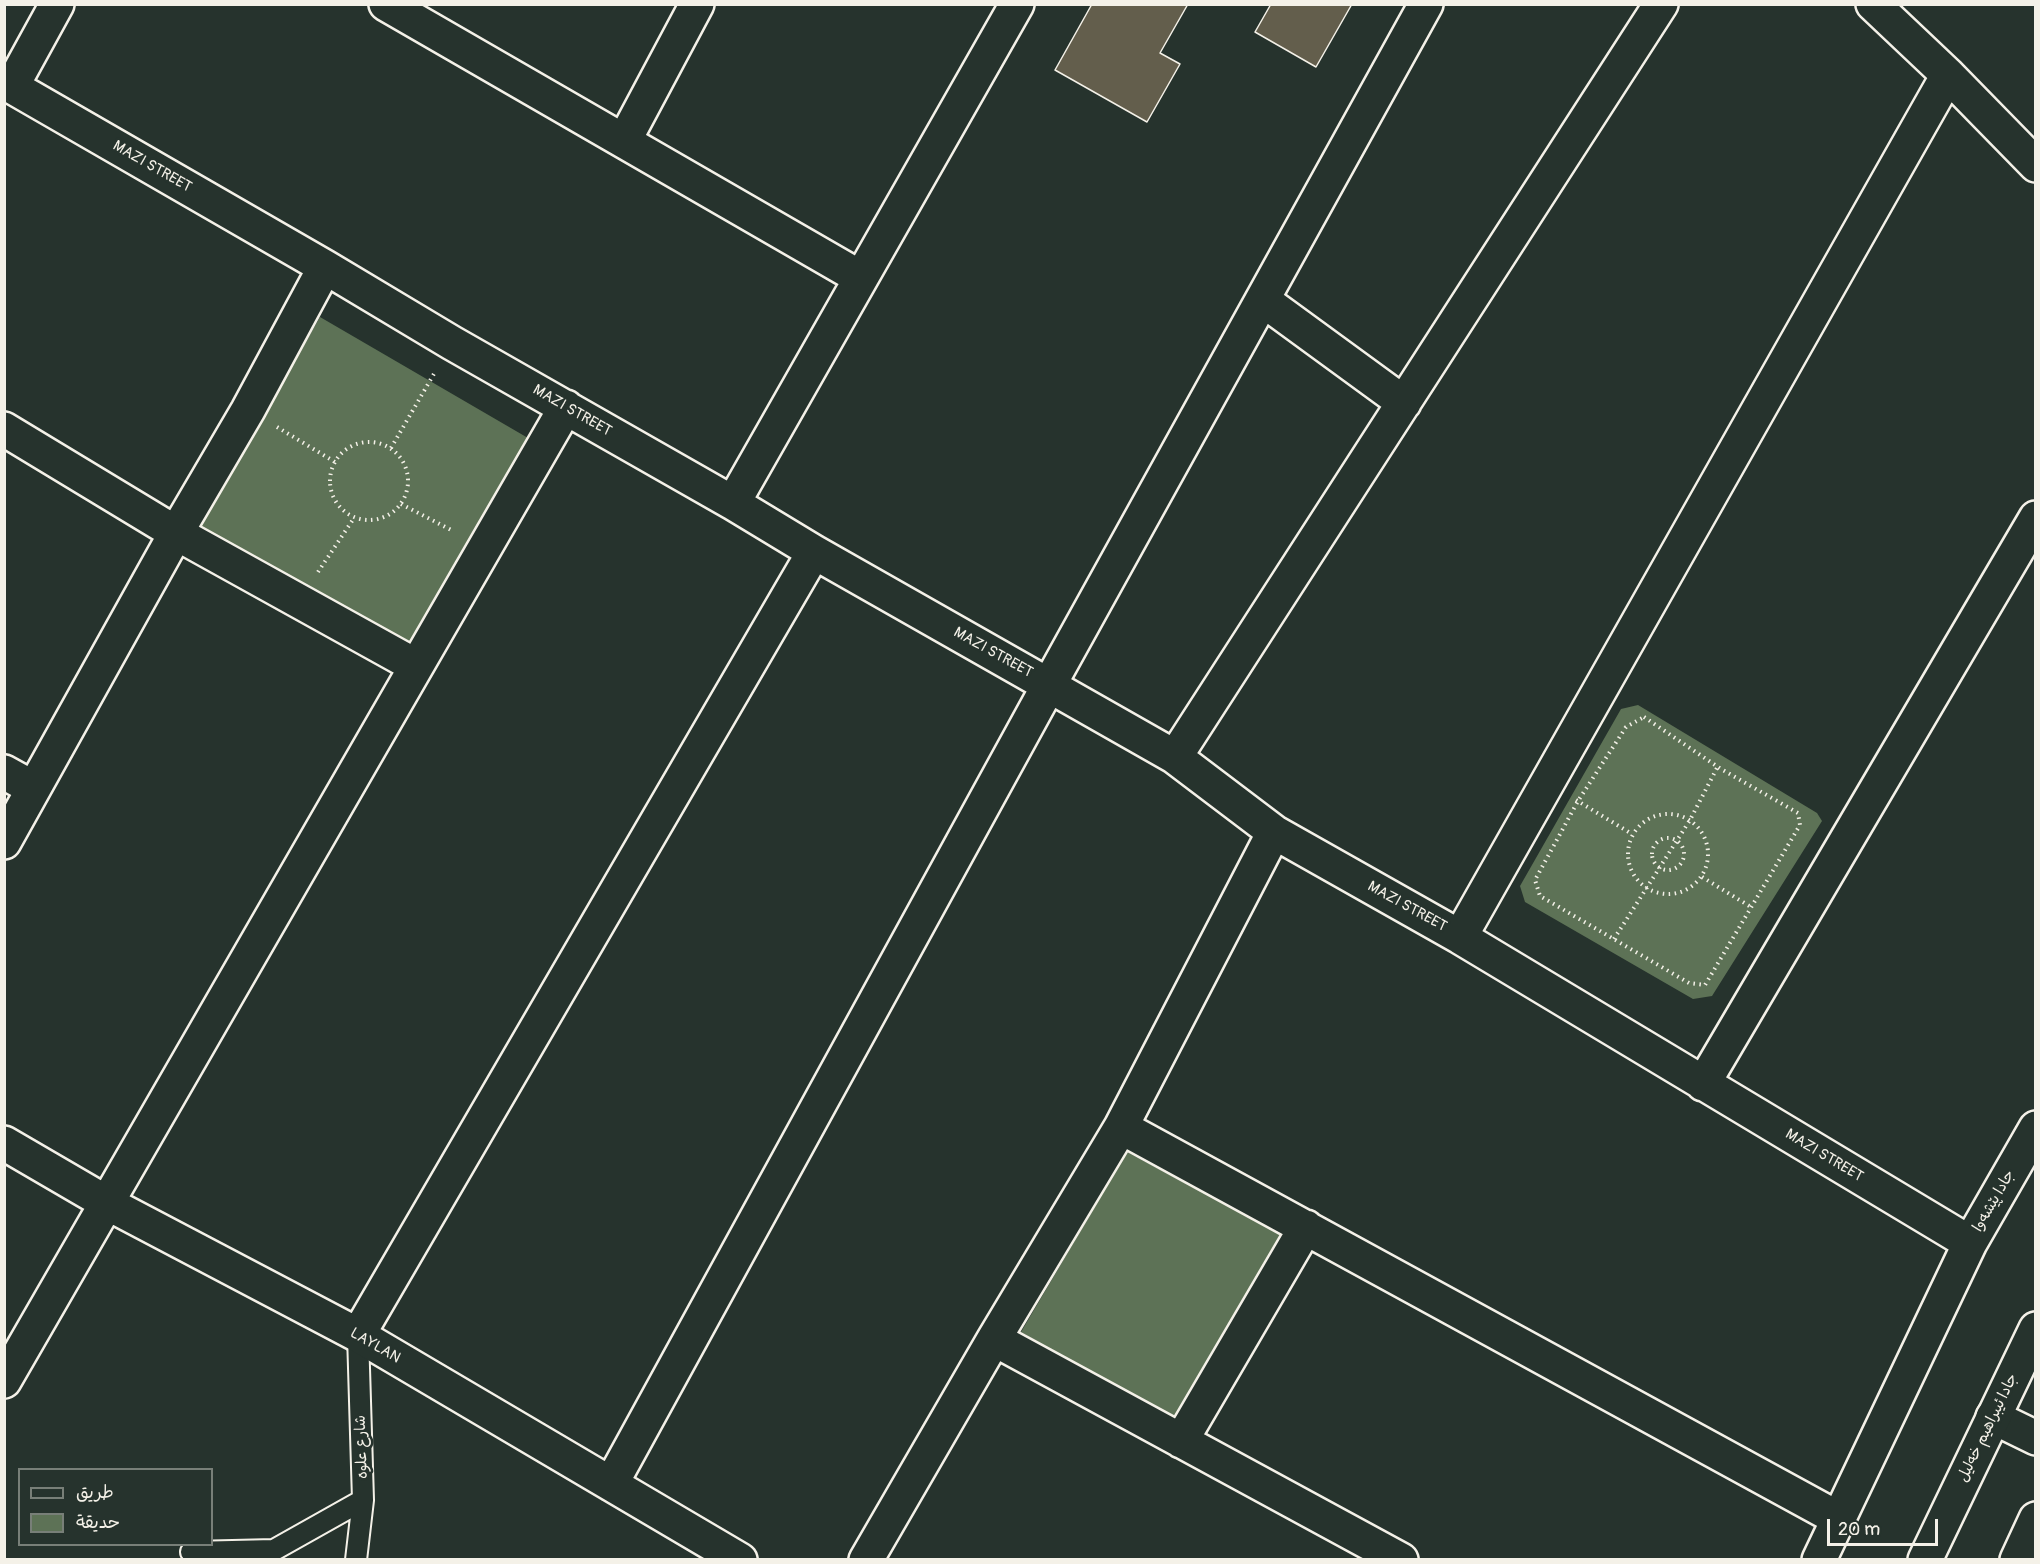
<!DOCTYPE html>
<meta charset="utf-8">
<style>
body{margin:0}
#map{position:relative;width:2040px;height:1564px;overflow:hidden;background:#26332d;font-family:Pangolin,"Playpen Sans Arabic",sans-serif}
canvas{display:block}
.frame{position:absolute;inset:0;border:6px solid #f4f1e8;pointer-events:none}
.legend{position:absolute;left:18px;top:1468px;width:195px;height:78px;box-sizing:border-box;background:#26332d;border:2px solid #787f78;margin:0;padding:8px 10px;list-style:none;font-size:18px;color:#f4f1e8}
.legend li{display:flex;align-items:center;gap:12px;height:30px}
.legend b{width:30px;border:2px solid #787f78}
.scale{position:absolute;left:1827px;top:1519px;width:111px;height:27px;box-sizing:border-box;border:3px solid #f4f1e8;border-top:0;padding-left:8px;font-size:18px;line-height:21px;white-space:nowrap;color:#f4f1e8;-webkit-text-stroke:4px #26332d;paint-order:stroke}
</style>
<div id="map">
<canvas width="2040" height="1564"></canvas>
<div class="frame"></div>
<ul class="legend">
<li><b style="height:8px;background:#26332d"></b>طريق</li>
<li><b style="height:16px;background:#5d7256"></b>حديقة</li>
</ul>
<div class="scale">20 m</div>
</div>
<script>
const context = document.querySelector('canvas').getContext('2d');
context.lineJoin = 'round';
function fillPath(path, color) {
  context.fillStyle = color;
  context.fill(path, 'evenodd');
}
function strokePath(path, color, width, dash) {
  context.strokeStyle = color;
  context.lineWidth = width;
  context.lineCap = dash ? 'butt' : 'round';
  context.setLineDash(dash || []);
  context.stroke(path);
}
function label(font, color, halo, rows, align = 'center') {
  context.font = font + ' Pangolin,"Playpen Sans Arabic",sans-serif';
  context.lineWidth = 5;
  context.setLineDash([]);
  context.textBaseline = 'middle';
  context.strokeStyle = halo;
  context.fillStyle = color;
  for (const [text, x, y, turn = 0] of rows) {
    context.save();
    context.translate(x, y);
    context.rotate((+turn || 0) * Math.PI / 180);
    context.textAlign = isNaN(turn) ? turn : align;
    if (halo) context.strokeText(text, 0, 0);
    context.fillText(text, 0, 0);
    context.restore();
  }
}
fillPath(new Path2D(`
 M320,317L528,438L406,649L198,528Z
 M1638,705L1817,813L1822,821L1712,996L1693,999L1525,902L1520,886L1621,709Z
 M1127,1152L1286,1237L1176,1422L1021,1332Z`), '#5d7256');
const building = new Path2D(`
 M1092,4H1188L1160,53L1180,64L1147,122L1055,70Z
 M1271,4H1352L1316,67L1255,32Z`);
fillPath(building, '#635e4c');
strokePath(building, '#f4f1e8', 1.5);
const lane = new Path2D(`
 M191,1552L274,1550L363,1500
 M356,1560L363,1500L358,1335`);
const street = new Path2D(`
 M386,4L861,278
 M1873,4L1948,75L2036,165
 M4,82L325,267L452,343L733,503L814,552L1175,757L1274,832L1460,937L1970,1243
 M12,86L57,4
 M624,141L697,4
 M1263,300L1404,403
 M4,429L176,533L416,666
 M733,503L1017,4
 M1175,757L1661,4
 M4,772L33,788
 M4,842L176,533L248,410L325,267
 M1460,937L1948,75
 M1703,1084L2036,518
 M1121,1127L1839,1519
 M4,1143L107,1203L358,1335L740,1560
 M358,1335L814,552
 M994,1339L1401,1560
 M4,1381L566,407
 M1993,1417L2036,1438
 M1181,1441L1306,1227
 M611,1484L1049,685L1426,4
 M866,1560L994,1339L1121,1127L1274,832
 M1819,1560L1970,1243L2036,1128`);
const secondary = new Path2D(`
 M1925,1560L2036,1329`);
const highway = new Path2D(`
 M2017,1560L2036,1519`);
strokePath(lane, '#f4f1e8', 24);
strokePath(street, '#f4f1e8', 38);
strokePath(secondary, '#f4f1e8', 38);
strokePath(highway, '#f4f1e8', 38);
strokePath(new Path2D(`
 M277,427L335,462
 M330 481a39 39 0 1 1 78 0a39 39 0 1 1-78 0Z
 M391,448L435,372
 M401,504L453,531
 M318,572L354,518
 M1644,717L1721,769L1798,813L1800,825L1705,985L1689,983L1540,896L1535,880L1578,801L1626,727Z
 M1576,800L1632,834
 M1628 854a40 40 0 1 1 80 0a40 40 0 1 1-80 0Z
 M1652 854a16 16 0 1 1 32 0a16 16 0 1 1-32 0Z
 M1702,877L1751,907
 M1614,939L1690,820L1718,766`), '#f4f1e8', 4, [1.5, 4.5]);
strokePath(lane, '#26332d', 20);
strokePath(street, '#26332d', 33);
strokePath(secondary, '#26332d', 33);
strokePath(highway, '#26332d', 33);
label('15px', '#f4f1e8', '#26332d', [
 ["MAZI STREET",152,167,30],
 ["MAZI STREET",572,411,30],
 ["MAZI STREET",993,653,29],
 ["MAZI STREET",1407,907,29],
 ["MAZI STREET",1824,1156,31],
 ["جادا پێشەوا",1994,1201,-60],
 ["LAYLAN",375,1346,30],
 ["جادا ئیبراهیم خەلیل",1988,1428,-64],
 ["شارع علوه",362,1447,-92]
]);
</script>
